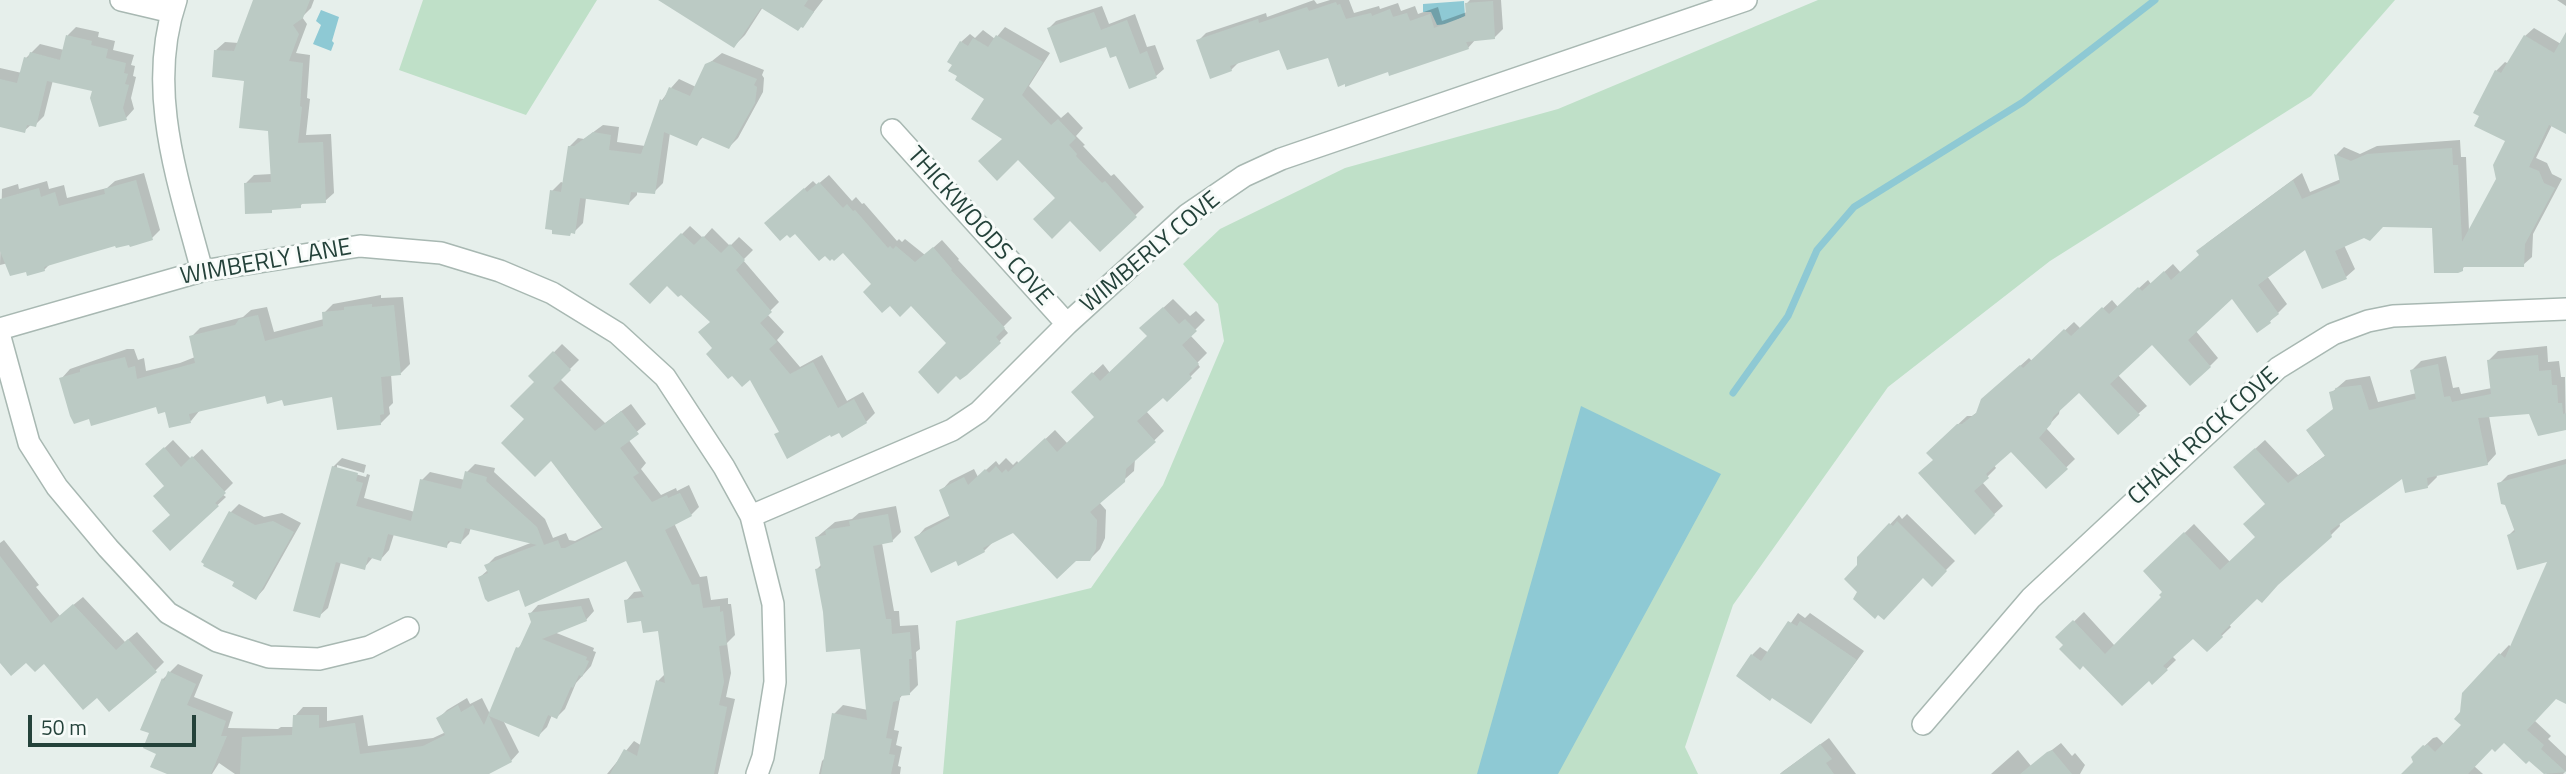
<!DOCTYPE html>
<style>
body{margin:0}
#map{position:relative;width:2566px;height:774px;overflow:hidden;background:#e6efeb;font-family:"Titillium Web",sans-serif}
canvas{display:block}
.scale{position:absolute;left:28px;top:715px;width:168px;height:32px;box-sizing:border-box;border:4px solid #24423a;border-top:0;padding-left:9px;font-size:21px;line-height:24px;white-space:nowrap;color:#24423a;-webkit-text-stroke:5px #f7fbf9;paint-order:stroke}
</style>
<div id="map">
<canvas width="2566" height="774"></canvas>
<div class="scale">50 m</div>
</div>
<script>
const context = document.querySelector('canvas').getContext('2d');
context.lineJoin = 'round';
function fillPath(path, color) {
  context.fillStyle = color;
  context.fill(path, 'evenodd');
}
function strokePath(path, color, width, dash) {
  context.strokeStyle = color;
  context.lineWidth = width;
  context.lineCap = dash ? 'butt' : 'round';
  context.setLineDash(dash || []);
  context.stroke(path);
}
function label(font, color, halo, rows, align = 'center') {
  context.font = font + ' "Titillium Web",sans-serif';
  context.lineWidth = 6;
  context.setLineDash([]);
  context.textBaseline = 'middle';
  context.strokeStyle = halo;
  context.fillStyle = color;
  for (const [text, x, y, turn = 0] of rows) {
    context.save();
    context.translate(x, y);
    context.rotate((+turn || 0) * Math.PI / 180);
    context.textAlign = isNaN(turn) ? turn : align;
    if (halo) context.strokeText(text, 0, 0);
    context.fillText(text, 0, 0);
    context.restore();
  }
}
fillPath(new Path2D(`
 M423,0H597L526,115L399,70Z
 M1818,0H2395L2311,96L2050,261L1888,387L1733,605L1685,747L1698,774H943L956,621L1091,588L1163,485L1224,341L1218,304L1183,264L1220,229L1345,168L1558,109Z`), '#bfe0c8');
fillPath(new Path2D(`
 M1464,1L1465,16L1449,24L1437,25L1431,12H1423V4Z
 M321,10L339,17L332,41L334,43L331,51L313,44L321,25L316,21Z
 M1581,406L1721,474L1558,774H1477Z`), '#8ec9d4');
fillPath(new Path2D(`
 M255,0H314L311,8L302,17L307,24L296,53L310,55L307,98L310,99L306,135L331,134L334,193L325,201L304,202L300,206L274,208L271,211L245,184L254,175L272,174L270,129L246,79L216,50L225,42L239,43Z
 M670,0H823L803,26L763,7L745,35L734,46Z
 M1314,0L1317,4L1330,0H1349L1354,13L1379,6L1380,9L1398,3L1401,11L1415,6L1418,14L1438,7L1442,21L1467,12V3L1470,0H1501L1503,29L1495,37L1476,39L1468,48L1389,69L1329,55L1280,47L1239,62L1231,70L1198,41L1206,33L1266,13L1267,17Z
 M2557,0H2566V6Z
 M1102,6L1109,24L1135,14L1147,47L1155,45L1164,69L1156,76L1117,53L1108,45L1049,28L1056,21Z
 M76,27L99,32L98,37L115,41L113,50L134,55L131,65L135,66L133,76L136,77L131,98L134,109L126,118L94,90L53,80L44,116L35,125L32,124L24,131L0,125V68L22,73L26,58L40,44L64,50L68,35Z
 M1005,27L1050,53L1029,86L1061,118L1068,112L1083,128L1076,136L1085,145L1083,146L1111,176L1114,174L1144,207L1100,250L1004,138L961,42L970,34L975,38L983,30L995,39Z
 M2534,28L2561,44L2566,35V132L2552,125L2536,158L2547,163L2552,174L2562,179L2533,234L2532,257L2523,265H2466L2462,269L2433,226H2383L2344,245L2355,269L2346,277L2306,247L2267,276L2287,304L2270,321L2232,297L2195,330L2218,358L2210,366L2152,343L2118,375L2147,406L2138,414L2079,391L2060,408L2059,414L2046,428L2075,459L2046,487L2012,449L1994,465L1996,468L1982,482L2003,506L1975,532L1935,460L1937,444L1967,416H1972L1979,411L1992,391L2029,358L2032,361L2074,322L2081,329L2112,300L2118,307L2148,280L2151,284L2173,264L2181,273L2201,254L2199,251L2207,243L2302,173L2310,192L2341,179L2336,155L2344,147L2360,154L2377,146L2460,140L2461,157H2466L2469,231L2498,179L2507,141L2496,71L2505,62L2509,64L2525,36Z
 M722,53L764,70L762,75L764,78L763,92L738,138L729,147L704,136L696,144L670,133L663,183L654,192L637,191V195L628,204L586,198L583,223L574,232L552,191L561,182L564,183L570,146L578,138L584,139L603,125L619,127L617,142L645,146L662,100L671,88L679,79L696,87L707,65Z
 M144,173L160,230L152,238L116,244L50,264L44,270L27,269L8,263L0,265L2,189L18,184L19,189L47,181L49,189L64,185L67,198L107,188L115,181Z
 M829,175L852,201L856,197L862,204L864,203L897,241L899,239L902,242L905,239L925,255L942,240L959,259L958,260L1012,318L1003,327L1008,333L966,374L949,343L911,304L890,303L843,250L795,232L775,215L813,181L817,185Z
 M690,226L703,238L712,228L730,246L739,237L753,250L743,260L779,302L767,314L784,332L777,340L800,367L822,355L847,401L863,392L875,413L866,422L843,435L840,430L780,431L750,377L733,373L714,348L712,322L681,292L667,284H632Z
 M381,295V298L403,297L410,364L401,373L391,374L393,403L389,407L390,414L380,424L334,395L284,398L266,394L200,410L191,421L157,405L61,379L70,369L127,349H134L138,360L144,358L146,371L180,363L195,357L191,337L200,328L243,317L251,310L267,307L274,332L324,319V313L333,304Z
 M1173,299L1190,316L1196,311L1205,320L1190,335L1207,353L1197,363L1200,367L1191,376L1167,399L1163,395L1146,411L1164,431L1135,459L1134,471L1099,502L1106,510L1105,538L1100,549L1090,559L1014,531L994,541L984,551L956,559L916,538L925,528L951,515L941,491L950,481L974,469L978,477L996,461L999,465L1006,458L1013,465L1017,461L1019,464L1055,430L1068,444L1096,417L1073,392L1103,364L1110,373L1149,336L1151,319Z
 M562,344L579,360L560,379L605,423L631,404L646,424L628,439L646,463L641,469L661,495L676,488L677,491L689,485L699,507L691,515L674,523L700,577L707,576L711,600L728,598V604H731L735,635L727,643L731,673L726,697L735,699L718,774H607L634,741L642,746L658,681L666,673L660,629L643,619L626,601L634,592L643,591L627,558L520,588L480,577L488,570L486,566L495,557L533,542L471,527L469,534L461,542L452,540L446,546L394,534L389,550L381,559L373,557L364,568L341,562L328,608L319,616L333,467L342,458L366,465L364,473L337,465V469L366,477L367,474L370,475L364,498L415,512L422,480L430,472L465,480L467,472L475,464L495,468L494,472L545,519L553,538L566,533L569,540L575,541L603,527L526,419L537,381L531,376Z
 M2547,346L2548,362L2559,361L2561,377H2565L2566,428L2530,412L2489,416L2496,454L2487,464L2436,474L2437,477L2428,486L2403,476L2339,522L2340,526L2330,536L2257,596L2229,624L2231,627L2207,650L2193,637L2172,656L2176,660L2152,683L2149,679L2065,645L2058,637L2084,612L2115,646L2163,597L2164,592L2145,571L2194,524L2230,562L2257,537L2267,504L2245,458L2265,440L2298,475L2326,455L2308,430L2335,408L2331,393L2346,380L2370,376L2378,402L2417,393L2412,370L2421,361L2446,356L2453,388L2459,387L2461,394L2492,388L2489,360L2498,351Z
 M173,440L191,459L202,449L233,483L222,494L226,497L171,549L172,514L166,486L153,459Z
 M2566,459V702L2555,697L2534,720L2551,736L2548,739L2566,756V771L2563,774H2547L2505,741L2492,747L2474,766L2483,774H2404L2415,762L2413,757L2433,738L2437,737L2445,745L2463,725L2464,693L2509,645L2511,647L2550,559L2509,535L2515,529L2499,484L2508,475Z
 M239,504L264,517L282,513L301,523L264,589L256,598L236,582L231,512Z
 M896,506L901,532L892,541L882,543L894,611H899L900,626L918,625L920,649L916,652L918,685L909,694H903L900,698L894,730L899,731L896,745L902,747L898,766L901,767L900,774H819L822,761L826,757L834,714L843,705L868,710L862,647L825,611L817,569L822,564L817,537L835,522L852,519L859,513Z
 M1907,514L1955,561L1932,584L1923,576L1859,591V557L1899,515L1902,519Z
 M4,540L39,585L36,587L60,616L83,597L125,642L137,632L164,662L155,671L0,660V543Z
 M589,598L594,611L586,620L554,632L594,648L593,651L596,652L591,666L576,683L565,709L557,717L552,715L547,727L539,735L503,720L519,752L511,761L485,774H235L219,763L212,774H172L158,753L151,732L142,729L163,679L178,664L203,675L194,697L233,712L228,728L278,729L281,727H294L295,716L303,707H327V721L363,715L368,746L433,738L446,732L439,718L447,710L467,698L470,704L482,698L490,714L518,648L524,642L533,622L530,614L538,605Z
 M1798,613L1805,618L1810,613L1864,651L1811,722L1752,655L1760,647L1769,653Z
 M1829,738L1856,774H1780L1782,772Z
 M2061,743L2072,756L2075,753L2085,765L2080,774H1991L2018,750L2031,766Z`), '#0003');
strokePath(new Path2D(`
 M1733,393L1788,316L1817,250L1854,207L2023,102L2155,0`), '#8ec9d4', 7);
fillPath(new Path2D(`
 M253,0H310L303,18L293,25L299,34L289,61L303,63L300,106L302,107L298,143L323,142L326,203L301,204V208L272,210V213L245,214L244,183L271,182L268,131L239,128L244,81L212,77L214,50L234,51Z
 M658,0H808L804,6L814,12L803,28L801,27L798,31L761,8L734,48Z
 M1493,1L1495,39L1466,42L1469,49L1389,76L1388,72L1345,87V84L1338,87L1328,58L1287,70L1279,50L1230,66L1232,71L1210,79L1196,40L1258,19L1259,23L1307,7L1309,11L1336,2L1337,5L1340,4L1346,19L1371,13L1372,16L1390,9L1393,17L1407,13L1410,21L1430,14L1434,28L1466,16L1465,3Z
 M1094,12L1101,30L1127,20L1140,54L1147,51L1157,78L1129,89L1116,56L1110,58L1106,47L1060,63L1047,28Z
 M2566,32V134L2549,125L2529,167L2539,171L2544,183L2555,188L2525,244L2524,267H2463V271L2458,273H2434L2432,228L2383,227L2370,241L2364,238L2335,251L2347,279L2322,289L2305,250L2258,285L2279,314L2270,321L2271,323L2257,333L2232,299L2188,340L2211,367L2190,386L2152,345L2110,384L2140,415L2118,435L2079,393L2053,417L2051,424L2039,438L2068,469L2046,489L2011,452L1986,474L1989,478L1974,491L1995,515L1975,535L1918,473L1933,460L1926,453L1957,424H1962L1976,413L1981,399L2020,365L2023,368L2064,329L2071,336L2102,307L2109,314L2138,287L2142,291L2164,271L2171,280L2199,255L2196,251L2293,180L2302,199L2340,183L2334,154L2351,161L2367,154L2452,148L2453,165H2458L2462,242L2496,179L2493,165L2505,141L2474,126L2479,116L2473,113L2495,70L2501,73L2524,35L2554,53Z
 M66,35L92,41L91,45L108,49L106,58L126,63L124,73L128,74L125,84L129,85L123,108L127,120L99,127L90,98L92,91L47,81L36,127L27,125L25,133L0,127V79L17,83L24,57L28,58L30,52L60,60Z
 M996,35L1043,62L1022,95L1051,125L1058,119L1076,138L1069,145L1077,154L1076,156L1102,183L1105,181L1137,217L1100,252L1070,221L1052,239L1033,219L1055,198L1018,160L997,181L978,161L1002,139L971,119L984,99L955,80L957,76L948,71L952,65L947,62L960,41L968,46L973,38L988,47Z
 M712,61L757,79L754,85L757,87L755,103L729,149L701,137L697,146L664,132L655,194L631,192L629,205L580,198L575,234L571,233L570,236L552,234V230L545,229L550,190L561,192L568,146H574L593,132L611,135L609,150L641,154L660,99L663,101L669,87L690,96L705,64Z
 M136,180L153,240L130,247L129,245L116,248L115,246L84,255L44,267L45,271L27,276L26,272L10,276L0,251V199L39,188L41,197L55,192L59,206L105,194L104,189Z
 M819,182L843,208L847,204L853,211L855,210L888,248L890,246L893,249L896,246L915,262L933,247L952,269L951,270L1005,328L996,337L1001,343L967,375L960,380L956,376L938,394L918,372L946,343L911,306L900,317L890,306L882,313L863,292L871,284L843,253L834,261L832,259L830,261L825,256L819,261L795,234L790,238L787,235L780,241L764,223L804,188L807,192Z
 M681,233L694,245L703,236L721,253L730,244L745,260L736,270L772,312L760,323L777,342L769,349L790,374L813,362L838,408L854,399L867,423L842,438L839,433L831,437L830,435L787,459L774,434L779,432L750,380L742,387L732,376L728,379L706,354L712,348L698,332L710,322L681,295L678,297L667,286L650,304L629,284Z
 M372,304V307L394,305L401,375L381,377L384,414L380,415L381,425L337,430L332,397L284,406L282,400L267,404L265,396L189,414L191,423L169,428L165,412L158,414L156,407L91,426L89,419L74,424L70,416L59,378L80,372V369L92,365L125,357L128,368L135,366L137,379L195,363L189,336L235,325L239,319L258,315L265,341L323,326L322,312L344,310V307Z
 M1163,307L1179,324L1185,319L1197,331L1182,345L1199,364L1189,374L1192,378L1167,402L1163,398L1137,421L1156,442L1126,469L1125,482L1090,512L1097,520L1096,549L1090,561H1076L1057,579L1013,533L983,548L985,552L958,566L956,561L931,573L914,537L950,518L939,490L964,477L968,485L985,469L989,473L996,466L1002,473L1006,469L1008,472L1045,438L1057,452L1094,417L1071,392L1092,372L1100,381L1147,336L1139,328Z
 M553,351L571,370L553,388L595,431L621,411L639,434L620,448L639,473L633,477L652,502L667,495L668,498L680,493L692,516L665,530L692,585L699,584L703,608L720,606V612L723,611L727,645L719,646L724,682L719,705L727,707L714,774H610L624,749L637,756L656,680L665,683L658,631L643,633L641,621L627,623L624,600L644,597L626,561L525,607L519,590L488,602L485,599L478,577L488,573L484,565L537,545L465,528L461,544L448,541L447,548L388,534L381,561L368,557L365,570L336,562L320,618L293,611L332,466L358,473L356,481L363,483L356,506L411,521L420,479L461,489L465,471L487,477L486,481L537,527L544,545L558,540L561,548H565L603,529L551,461L535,477L501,443L524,419L510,406L534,382L528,376Z
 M2538,355L2539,371L2551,370L2552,385H2557L2558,403H2562L2563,414L2566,413V430L2538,436L2529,414L2478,418L2488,465L2427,478L2428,488L2405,493L2402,479L2330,531L2332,537L2278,585L2262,603L2257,599L2221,634L2223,637L2207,652L2193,639L2163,666L2168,670L2152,685L2149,681L2122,706L2083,666L2080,670L2059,649L2063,645L2055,637L2073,620L2105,654L2161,597L2159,595L2162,592L2143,571L2184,532L2220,570L2255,537L2243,524L2265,504L2233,467L2255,448L2288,483L2325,456L2306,430L2333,409L2329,392L2336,390L2335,388L2361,385L2369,410L2416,399L2410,370L2438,364L2444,397L2450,396L2452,402L2491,394L2487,360Z
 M164,447L181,467L192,456L226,493L215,503L219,506L170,551L152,531L170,515L153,496L164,486L145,464Z
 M2566,464V704L2556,699L2527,730L2544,745L2541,749L2566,772L2544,774L2529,761L2526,764L2504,743L2495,752L2492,749L2468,774H2401L2413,762L2411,757L2423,745L2425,746L2427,744L2435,752L2461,725L2454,719L2460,712L2462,693L2499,653L2505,658L2547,562L2517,570L2507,535L2515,532L2505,505L2501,504L2497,483Z
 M229,511L255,525L273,521L294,532L256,600L232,586L234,582L203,566L204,564L201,562Z
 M888,514L893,542L873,546L886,619H891L892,634L910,632L912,659H909L910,695L900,696V700L893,702L886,738L892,739L889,754L895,755L891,774H821L832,713L867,720L860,649L826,652L823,612L815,569L821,568L815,537L826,535L825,530L850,526L849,521Z
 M1897,521L1947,571L1932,587L1923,578L1884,620L1878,615L1875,619L1853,599L1857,592L1844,579L1857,565V557L1889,523L1893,526Z
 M0,556L51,623L73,604L116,650L128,639L157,672L109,712L97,698L83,710L44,664L35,672L26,663L11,676L0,663Z
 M581,606L587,621L542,639L587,657L586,660L589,661L582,677L579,675L573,688L571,687L557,719L548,715L539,737L489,716L512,762L489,774H240L242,737L292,735L293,715H319V728L355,723L360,754L423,746L445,735L436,718L458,705L461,712L473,705L484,725L516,647L519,648L531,622L528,613Z
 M1788,621L1797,626L1800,621L1857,660L1811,724L1772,698L1770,701L1736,676L1751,654L1761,661Z
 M168,671L196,684L187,705L226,721L221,736H227L211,774H167L150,767L156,754L143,748L149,733L140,730L162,678L164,681Z
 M1820,744L1832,759L1826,763L1834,774H1780Z
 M2052,750L2072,774H2020L2047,752Z`), '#bbcac4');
const minor = new Path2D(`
 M121,0L172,12
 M176,0C145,91 179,183 202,271
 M892,130L1067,324
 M0,329L202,271L360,246L441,253L500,271L552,293L617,333L665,377L724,467L751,516L773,604L775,682L763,757L757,774
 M0,337L29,443L57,487L108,548L168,613L217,641L269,657L319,659L369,647L408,628
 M751,516L952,430L979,412L1067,324L1187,215L1244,176L1281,159L1746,0
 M1923,724L2031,598L2278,368L2333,334L2368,321L2393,316L2566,309`);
strokePath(minor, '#a8b8b2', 24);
strokePath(minor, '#fff', 21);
label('24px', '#24423a', '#f7fbf9', [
 ["THICKWOODS COVE",979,227,48],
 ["WIMBERLY COVE",1151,253,-40],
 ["WIMBERLY LANE",266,263,-10],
 ["CHALK ROCK COVE",2204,437,-42]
]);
</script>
